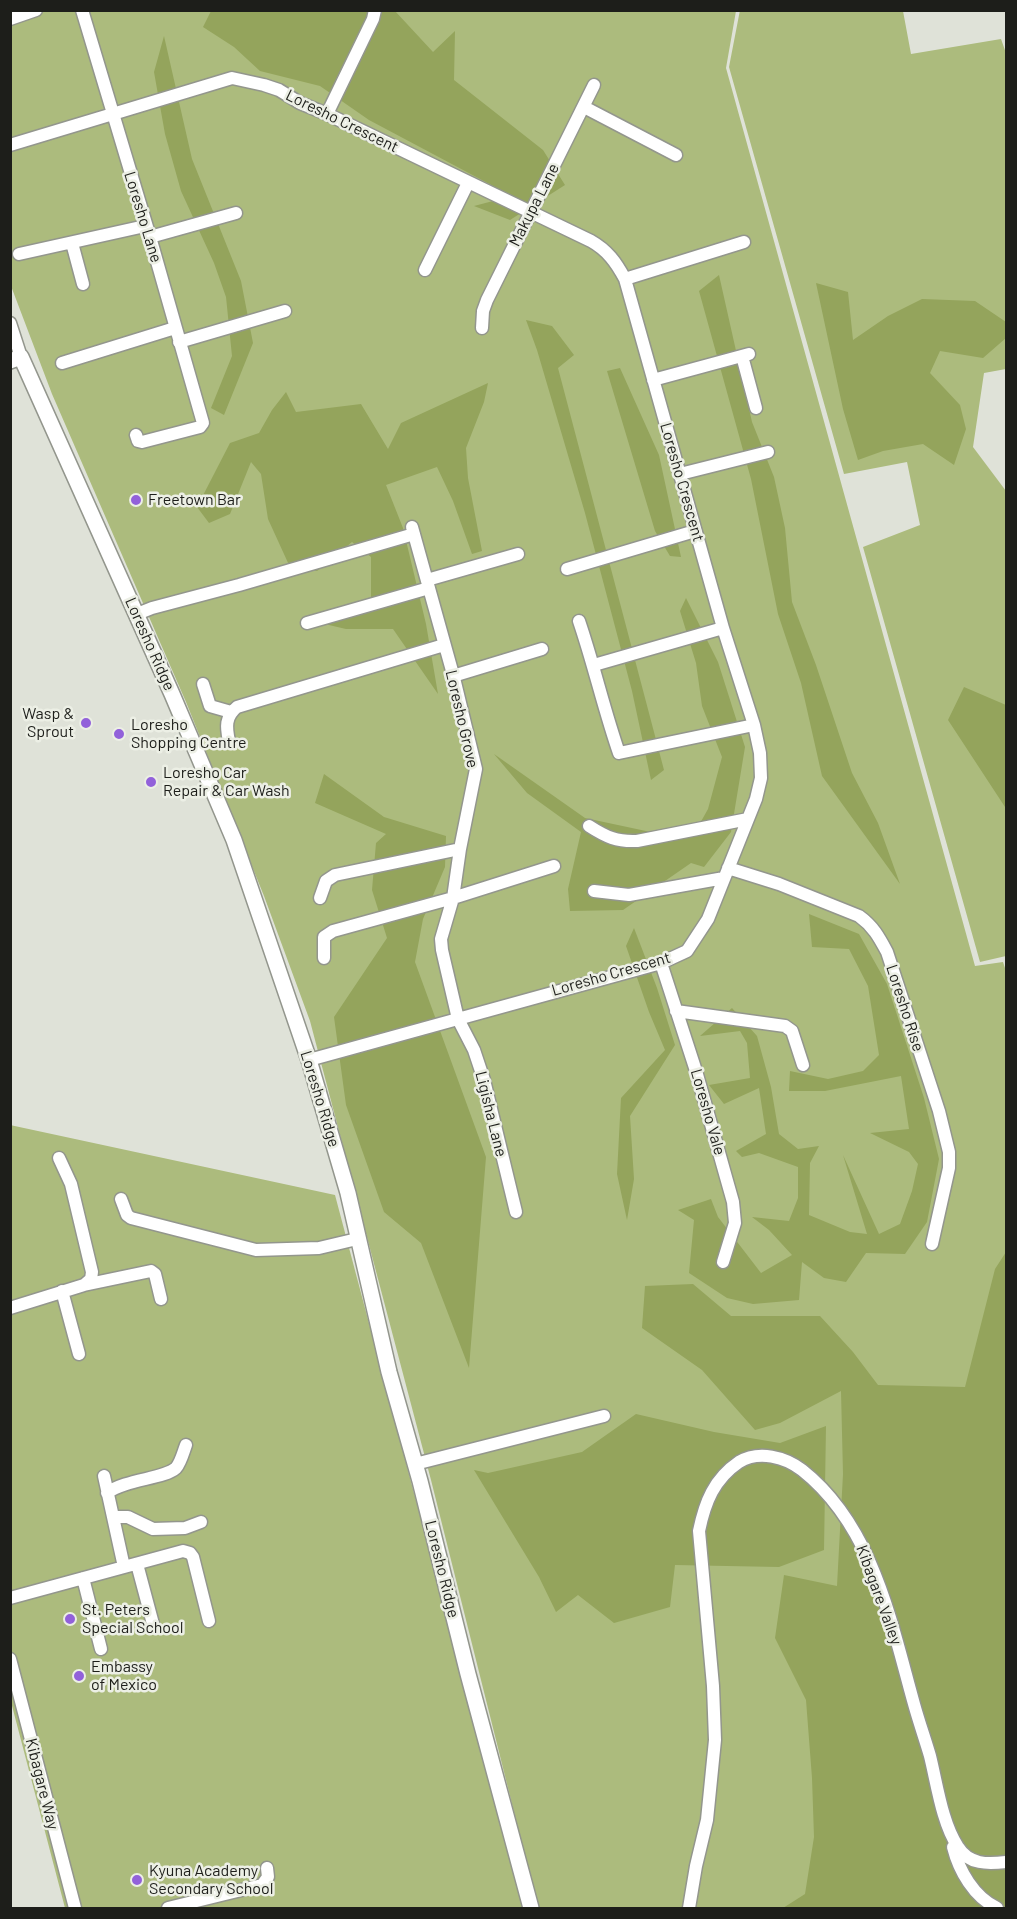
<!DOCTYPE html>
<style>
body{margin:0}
#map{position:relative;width:1017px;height:1919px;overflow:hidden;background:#dfe2d8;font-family:Barlow,sans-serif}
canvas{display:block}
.frame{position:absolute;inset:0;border:12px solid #1d1e1a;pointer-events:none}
</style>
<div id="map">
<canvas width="1017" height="1919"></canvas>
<div class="frame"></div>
</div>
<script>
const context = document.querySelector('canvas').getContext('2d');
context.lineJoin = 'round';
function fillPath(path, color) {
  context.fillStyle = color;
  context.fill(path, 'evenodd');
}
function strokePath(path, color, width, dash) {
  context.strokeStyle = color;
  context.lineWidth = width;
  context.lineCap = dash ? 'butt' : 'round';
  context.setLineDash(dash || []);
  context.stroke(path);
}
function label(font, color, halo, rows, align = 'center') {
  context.font = font + ' Barlow,sans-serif';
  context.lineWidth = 5;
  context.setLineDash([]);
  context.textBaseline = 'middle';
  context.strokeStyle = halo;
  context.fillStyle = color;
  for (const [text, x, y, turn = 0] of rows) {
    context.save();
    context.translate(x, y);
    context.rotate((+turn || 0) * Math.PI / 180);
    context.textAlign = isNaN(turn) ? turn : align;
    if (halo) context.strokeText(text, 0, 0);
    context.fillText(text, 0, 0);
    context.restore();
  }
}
fillPath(new Path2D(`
 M740,10L903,11L911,54L1001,39L1006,53V369L984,373L973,447L1006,491V956L980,962L863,547L920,525L907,462L844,474L729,67Z
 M11,11H736L726,68L975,966L1003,962L1006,971V1908H538L431,1480L310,1021L264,896L186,702L52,394L11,286Z
 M10,1125L335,1195L524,1908H65L11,1702Z`), '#acbb7d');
fillPath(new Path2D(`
 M211,11H395L433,52L455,31L454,80L543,150L565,185L510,220L474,206L512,196L369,120L320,86L260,71L234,47L203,27Z
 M164,36L192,159L241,281L253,343L224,415L211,408L232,356L226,297L214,263L181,191L165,134L154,72Z
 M719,275L752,422L774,477L785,528L792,602L816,665L852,773L878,823L900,884L822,776L801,683L778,614L751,479L699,291Z
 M816,283L848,292L853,340L888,316L922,299L975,301L1006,322V338L983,358L940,351L930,373L960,405L966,429L954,465L923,444L883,451L858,460L843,409Z
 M526,320L552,326L574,355L558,368L664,770L651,780L632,691L585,513L537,350Z
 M620,368L659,455L681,557L670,556L655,531L607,371Z
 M488,383L484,402L466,448L468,478L482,551L472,554L453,501L437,467L386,485L403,528L426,624L438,694L393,629H346L316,622L371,608V557L352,542L317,571L289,565L268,519L261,474L251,462L230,514L209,523L197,507L230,443L259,433L272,410L286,392L296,412L361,404L388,449L401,423Z
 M686,598L718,662L745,747L731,832L704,867L691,863L623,910L570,911L568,889L581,832L527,793L494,754L585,818L660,834H694L708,809L722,757L702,706L696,663L680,611Z
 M964,687L1006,705V812L1005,807L948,720Z
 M324,774L384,817L446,836L445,867L423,919L415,962L486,1157L469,1368L421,1243L384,1212L346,1105L334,1017L387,938L372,890L376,843L386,834L315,803Z
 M809,914L859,934L887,984L924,1098L939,1159L927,1222L905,1254L866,1253L846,1282L824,1278L802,1262L799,1300L753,1304L727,1298L689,1273L694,1220L678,1210L711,1199L718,1217L761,1273L792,1255L769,1230L752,1217L789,1221L798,1198V1167L759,1153L742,1157L736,1151L766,1134L759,1088L724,1104L709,1085L750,1078L747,1043L740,1031L700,1036L732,1008L757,1036L771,1087L779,1134L798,1149L819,1146L810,1163L809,1215L850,1232L867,1234L843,1155L879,1234L900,1224L912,1191L918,1164L909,1152L870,1133L909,1129L901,1076L825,1091H789L790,1071L828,1079L863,1071L879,1055L868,986L849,949L812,947Z
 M634,928L657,988L675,1045L630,1116L634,1179L627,1220L617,1174L621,1098L665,1050L649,1012L626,946Z
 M1006,1252V1908H783L805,1894L814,1837L812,1778L806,1700L775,1638L784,1575L837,1586L843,1474L841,1391L780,1423L755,1430L702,1370L642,1328L645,1286L693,1284L731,1316H820L853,1352L878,1385L965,1387L995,1269Z
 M636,1414L714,1432L780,1443L826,1426L824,1550L779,1567L675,1565L670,1607L614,1623L578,1595L556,1612L539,1577L474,1470L488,1473L582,1452Z`), '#94a45c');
const minor = new Path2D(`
 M82,10L150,237L203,423L200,427L142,442L138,441L136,435
 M10,19L36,10
 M584,107L676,155
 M327,114L373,19L375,10
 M10,145L232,78L264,85L279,90L300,103L327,114L591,241C607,250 616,262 625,279L723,628L754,725L760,753L761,778L756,799L708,919L687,951L661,963L309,1060
 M150,237L236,213
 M72,243L83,284
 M19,254L145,226
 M425,270L468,183
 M625,279L744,242
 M10,323L21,357
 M482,328L483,311L487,300L594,85
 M179,342L285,311
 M742,356L756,408
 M62,363L175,328
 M653,380L749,354
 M680,474L768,452
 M412,527L454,678L476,769L460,849L453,898L441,939L442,950L458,1019L474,1050L484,1080L516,1212
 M567,569L695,531
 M427,580L518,554
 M137,614L152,608L239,585L414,534
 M579,621C594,665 604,710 619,753L754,725
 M307,623L429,588
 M594,665L723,628
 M453,676L542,649
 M203,684L210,706L231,712
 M229,741C226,727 225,717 237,707L444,645
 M589,826C606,837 617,842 637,841L748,819
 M728,868L779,884L859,916C873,926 879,937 887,952L939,1111L949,1152V1168L932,1244
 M594,891L629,895L724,878
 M320,898L326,881L335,875L460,849
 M324,958V937L333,931L453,898L554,866
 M661,963L696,1071L733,1202L735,1223L723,1262
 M676,1011L785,1026L792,1031L803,1065
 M121,1199L127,1215L131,1218L256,1250L319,1248L357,1239
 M84,1285L151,1271L155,1274L161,1299
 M62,1291L79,1354
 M10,1308L84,1285L91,1279L92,1272L71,1184L59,1158
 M415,1464L604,1416
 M104,1476L124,1567
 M107,1493C126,1479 164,1479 176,1468C181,1462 183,1453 186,1445
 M113,1517H128L153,1529L185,1528L201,1522
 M137,1564L153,1624
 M83,1578L101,1649
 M10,1598L183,1551L190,1553L193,1557L209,1621
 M10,1659L75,1908
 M953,1847C959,1871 974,1897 997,1908
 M168,1908L262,1885L268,1877L267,1868
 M689,1908L696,1866L707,1820L715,1740L713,1686L699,1531C705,1502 714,1479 739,1462C759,1450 785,1457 802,1470C873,1526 891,1622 914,1704C919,1722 925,1739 930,1756C937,1784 942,1823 958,1847C969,1865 988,1864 1006,1862`);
const major = new Path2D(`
 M10,361L21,357L172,694L234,840L309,1060L348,1193L389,1372L420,1481L468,1674L531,1908`);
strokePath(minor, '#93968d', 15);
strokePath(major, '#93968d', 18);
strokePath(minor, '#fff', 12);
strokePath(major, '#fff', 15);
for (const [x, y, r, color] of [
 [136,500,6,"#9261da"],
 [86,723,6,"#9261da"],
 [119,734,6,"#9261da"],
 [151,782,6,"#9261da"],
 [70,1619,6,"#9261da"],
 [79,1676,6,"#9261da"],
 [137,1880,6,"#9261da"]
]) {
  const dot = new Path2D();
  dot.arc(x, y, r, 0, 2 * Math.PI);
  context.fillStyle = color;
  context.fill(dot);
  strokePath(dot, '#ecefe5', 2);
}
label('16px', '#1d1e1a', '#ecefe5', [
 ["Loresho Crescent",342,121,26],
 ["Makupa Lane",534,205,-63],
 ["Loresho Lane",143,217,73],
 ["Loresho Crescent",682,482,74],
 ["Loresho Ridge",150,644,66],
 ["Loresho Grove",462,719,77],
 ["Loresho Crescent",611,974,-16],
 ["Loresho Rise",905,1008,72],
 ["Loresho Ridge",320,1099,73],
 ["Loresho Vale",708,1112,74],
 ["Ligisha Lane",491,1114,76],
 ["Loresho Ridge",442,1569,76],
 ["Kibagare Valley",879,1595,70],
 ["Kibagare Way",42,1784,76]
]);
label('16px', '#1d1e1a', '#ecefe5', [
 ["Freetown Bar",148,500],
 ["Wasp &",74,714,"right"],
 ["Sprout",74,732,"right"],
 ["Loresho",131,725],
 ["Shopping Centre",131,743],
 ["Loresho Car",163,773],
 ["Repair & Car Wash",163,791],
 ["St. Peters",82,1610],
 ["Special School",82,1628],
 ["Embassy",91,1667],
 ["of Mexico",91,1685],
 ["Kyuna Academy",149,1871],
 ["Secondary School",149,1889]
], 'left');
</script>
